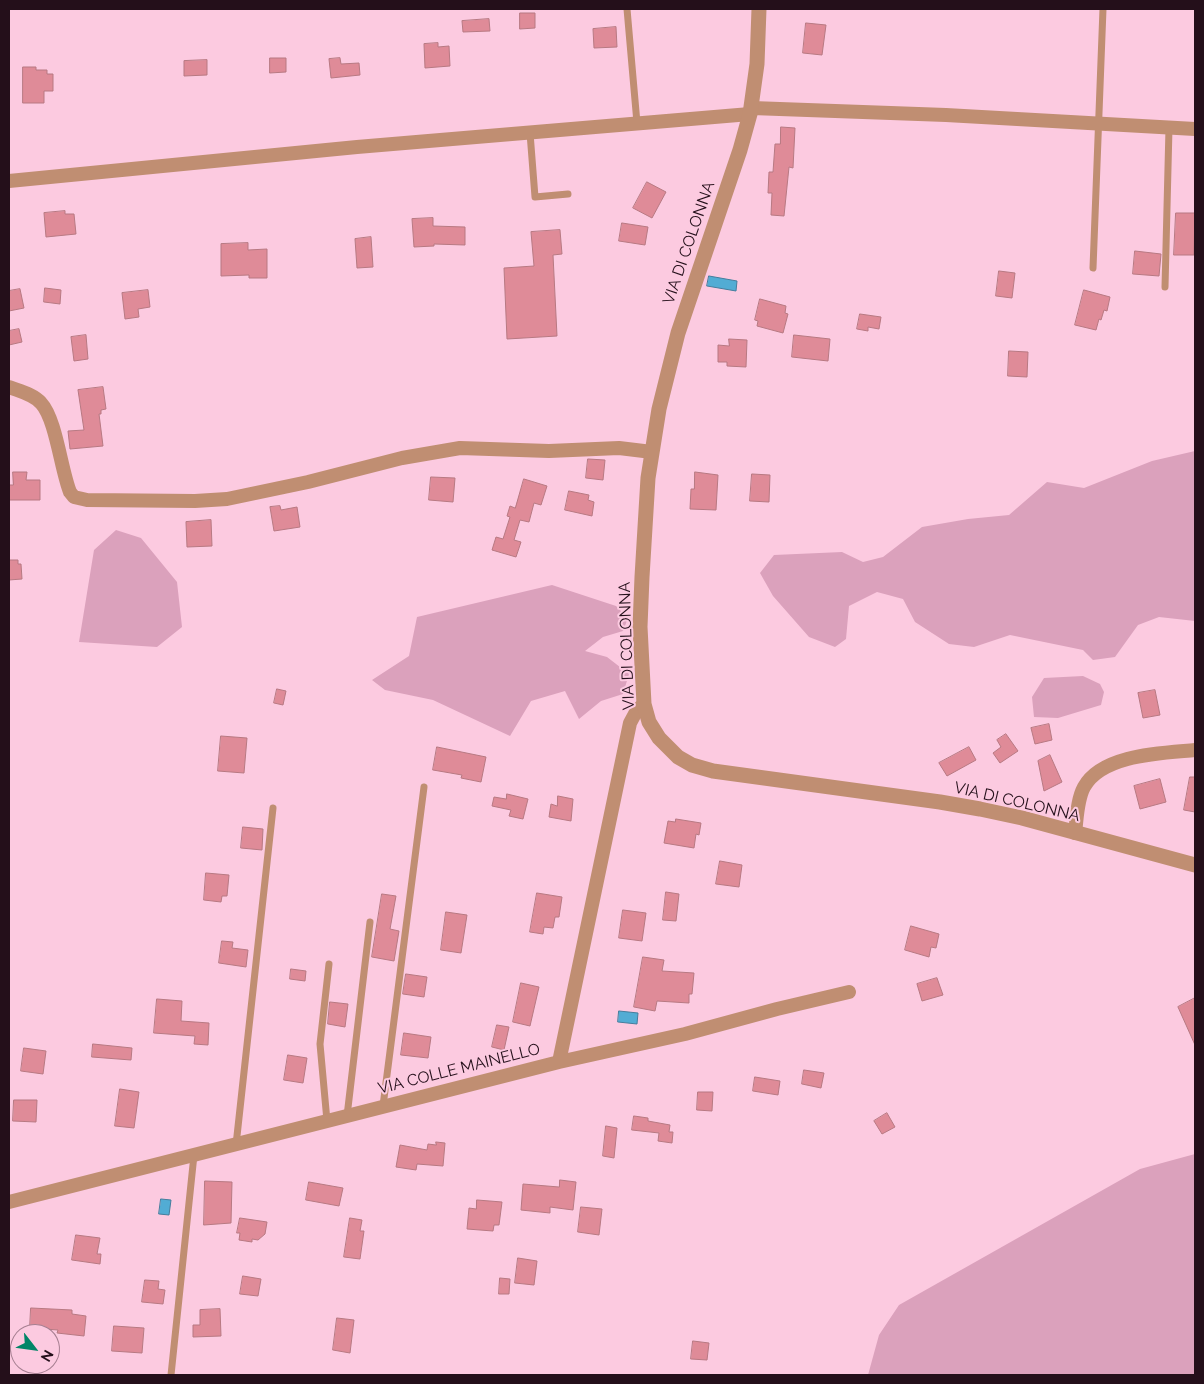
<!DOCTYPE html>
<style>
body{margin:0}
#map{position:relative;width:1204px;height:1384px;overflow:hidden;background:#fccae0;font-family:Raleway,sans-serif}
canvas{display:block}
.frame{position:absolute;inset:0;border:10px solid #240f1a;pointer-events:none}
.north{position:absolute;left:10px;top:1324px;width:50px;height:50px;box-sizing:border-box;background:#fccae0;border:1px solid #a67f91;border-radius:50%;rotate:120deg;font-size:14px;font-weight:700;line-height:20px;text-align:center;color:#240f1a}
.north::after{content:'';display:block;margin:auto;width:18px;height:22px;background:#028567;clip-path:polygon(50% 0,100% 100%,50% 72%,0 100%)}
</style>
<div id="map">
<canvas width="1204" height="1384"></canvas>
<div class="frame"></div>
<div class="north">N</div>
</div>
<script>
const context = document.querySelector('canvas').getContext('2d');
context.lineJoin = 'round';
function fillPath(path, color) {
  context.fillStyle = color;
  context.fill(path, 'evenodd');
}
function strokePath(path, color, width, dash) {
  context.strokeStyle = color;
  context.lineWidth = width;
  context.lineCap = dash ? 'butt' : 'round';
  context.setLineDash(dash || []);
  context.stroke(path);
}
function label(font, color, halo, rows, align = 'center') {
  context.font = font + ' Raleway,sans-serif';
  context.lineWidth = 4;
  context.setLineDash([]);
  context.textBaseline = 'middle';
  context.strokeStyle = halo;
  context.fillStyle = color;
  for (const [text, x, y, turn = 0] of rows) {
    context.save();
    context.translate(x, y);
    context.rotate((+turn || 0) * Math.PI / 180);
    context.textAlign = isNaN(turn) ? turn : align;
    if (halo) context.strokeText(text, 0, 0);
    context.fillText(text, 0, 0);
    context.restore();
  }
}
fillPath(new Path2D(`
 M1195,451V621L1159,617L1138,625L1115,657L1093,660L1083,650L1010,635L974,647L949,644L915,622L903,599L877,592L849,606L846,639L835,647L809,637L773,596L760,573L774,555L842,552L863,562L883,557L922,527L968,519L1009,515L1047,482L1084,488L1152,461Z
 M116,530L141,538L177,582L182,627L157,647L79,642L94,550Z
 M552,585L616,606L628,618L623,631L603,637L585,651L607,657L629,674L623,694L601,701L579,719L565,691L531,701L510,736L433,700L385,690L372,680L409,656L417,617Z
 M1083,676L1100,684L1104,692L1101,705L1058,718L1034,717L1032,697L1044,678Z
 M1195,1154V1375H868L879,1335L899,1305L1140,1169Z`), '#dba1bc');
const water = new Path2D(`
 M709,276L737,281L736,291L707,286Z
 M619,1011L638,1013L637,1024L618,1022Z
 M161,1199L171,1200L169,1215L159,1214Z`);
fillPath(water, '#52acd4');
strokePath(water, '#447d9c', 1);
const building = new Path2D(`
 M520,13H535V28L520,29Z
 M489,19L490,31L463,32L462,21Z
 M806,23L826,25L822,55L803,53Z
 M616,27L617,47L594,48L593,29Z
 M438,43V47L449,46L450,66L425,68L424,44Z
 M270,58H286V72L270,73Z
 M340,58L341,64L359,63L360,75L331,78L329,59Z
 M207,60V75L184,76V61Z
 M23,67H36V70H47V74H53V91H44V103H23Z
 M781,127L795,128L793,168L789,167L784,216L771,215L772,193H768L769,172H773L775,144H780Z
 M647,182L666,192L652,218L633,208Z
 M65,211V214H74L76,234L46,237L44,213Z
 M1176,213H1195L1194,255H1174Z
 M433,218V226L465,227V245L434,244V246L414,247L412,219Z
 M622,223L648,227L645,245L619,241Z
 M560,230L562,254L553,255L557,336L507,339L504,268L534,266L531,232Z
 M371,237L373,267L357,268L355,239Z
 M248,243V250L267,249V278H249V275L221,276V244Z
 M1135,251L1161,254L1159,276L1133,274Z
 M999,271L1015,273L1012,298L996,296Z
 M45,288L61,290L60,304L44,302Z
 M20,289L24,308L9,311V291Z
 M148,290L150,307L138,309L139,317L125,319L122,293Z
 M1084,290L1110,297L1107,311L1104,310L1101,320L1099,319L1096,330L1075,325Z
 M760,299L786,306L785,313L788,314L783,333L757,326L758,321L755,320Z
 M860,314L881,317L879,329L868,327V331L857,329Z
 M19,329L22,342L9,345V331Z
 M86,335L88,359L74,361L71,337Z
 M794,335L830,339L828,361L792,357Z
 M729,339L747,340L746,367L727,366V362H718V345L729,346Z
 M1009,351L1028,352L1027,377L1008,376Z
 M103,387L106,409L101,410V414H99L103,446L70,449L68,431L84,430L78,390Z
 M588,459L605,460L603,480L586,478Z
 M13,472H27L26,480H40V500H9V485H13Z
 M695,472L718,475L716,510L690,509L691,489H694Z
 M752,474L770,475L769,502L750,501Z
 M431,477L455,478L453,502L429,500Z
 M524,479L547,486L541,505L534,503L529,522L520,520L514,540L521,542L516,557L492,550L496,537L503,539L510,517L507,516L510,506L515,508Z
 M569,491L589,495L588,500L594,502L592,516L565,510Z
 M280,506L281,510L297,507L300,527L274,531L270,507Z
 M211,520L212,546L187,547L186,522Z
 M9,560H18V564H21L22,579L9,580Z
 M277,689L286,691L283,705L274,703Z
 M1155,690L1160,715L1143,718L1138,693Z
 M1049,724L1052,740L1035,744L1031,728Z
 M1006,734L1018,751L1000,763L993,753L1001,747L997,740Z
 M221,736L247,738L244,773L218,771Z
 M437,747L486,757L481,782L461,778L462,775L433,770Z
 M969,747L976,760L947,776L939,763Z
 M1050,755L1062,782L1044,791L1038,761Z
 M1190,777H1195V812L1184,810Z
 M1160,779L1166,802L1140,809L1134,786Z
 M507,794L528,799L523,819L509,816L511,810L492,806L494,797L506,799Z
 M558,796L573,799L571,821L549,817L551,804L557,806Z
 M676,819L701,823L699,835L696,834L694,848L664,843L668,821L675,822Z
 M243,827L263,829L262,850L241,848Z
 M720,861L742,865L739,887L716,884Z
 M206,873L229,875L227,896H222L221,902L204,900Z
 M666,892L679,894L676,921L663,920Z
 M537,893L562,897L559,917H555L553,928L544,927L543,934L530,932Z
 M382,894L396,896L390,929L399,931L394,961L372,957Z
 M623,910L646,913L642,941L619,938Z
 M446,912L467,915L461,953L441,950Z
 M911,926L939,934L936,948L931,947L929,957L905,950Z
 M222,941L233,942L232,948L248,950L246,967L219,963Z
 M643,957L664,960L662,971L694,973L692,994H689V1003L657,1001L655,1011L634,1007Z
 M291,969L306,971L305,981L290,979Z
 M406,974L427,977L424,997L403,994Z
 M937,978L943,995L922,1001L917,984Z
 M521,983L539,987L530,1026L513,1022Z
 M1195,998V1045L1178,1007Z
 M157,999L182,1001L181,1021L209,1023L208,1045L194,1044L195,1036L154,1033Z
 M330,1002L348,1004L345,1027L328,1024Z
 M497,1025L509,1027L504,1050L492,1047Z
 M404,1033L431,1037L428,1058L401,1055Z
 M93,1044L132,1048L131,1060L92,1057Z
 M24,1048L46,1051L43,1074L21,1071Z
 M288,1055L307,1058L303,1083L284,1080Z
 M804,1070L824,1073L821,1088L802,1084Z
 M755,1077L780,1081L778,1095L753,1091Z
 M120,1089L139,1092L134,1128L115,1126Z
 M698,1092H713L712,1111L697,1110Z
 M14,1100H37L36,1122L13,1121Z
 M887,1113L895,1127L882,1134L874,1121Z
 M634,1116L648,1118V1121L670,1125L669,1132H673L672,1143L658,1141L659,1133L632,1130Z
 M606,1126L617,1128L614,1158L603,1156Z
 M436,1142L445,1143L443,1166L417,1164L416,1170L396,1167L400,1145L427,1150L428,1144L436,1145Z
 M560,1180L576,1182L573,1210L550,1207V1213L521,1210L523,1184L559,1187Z
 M205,1181L232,1182L231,1223L204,1225Z
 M309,1182L343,1188L339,1206L306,1200Z
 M477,1200L502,1202L499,1225H494L493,1231L467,1229L469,1208L476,1209Z
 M581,1207L602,1209L599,1235L578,1232Z
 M240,1218L267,1222L265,1234L258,1240L252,1239V1242L239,1240L240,1233H237Z
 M350,1218L362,1220L360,1231H364L360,1259L344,1257Z
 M76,1235L100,1238L97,1254H101L100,1264L72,1260Z
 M518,1258L537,1261L534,1285L515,1283Z
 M243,1276L261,1279L258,1296L240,1294Z
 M500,1278L510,1279L509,1294H499Z
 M145,1280L159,1281L158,1289L165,1290L163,1304L142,1302Z
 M31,1308L72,1310V1314L86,1316L84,1336L57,1333L58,1330L30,1328Z
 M220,1309L221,1336L193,1337V1325H200V1310Z
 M337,1318L354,1320L350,1353L333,1350Z
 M114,1326L144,1328L142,1353L112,1351Z
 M693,1341L709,1343L707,1360L691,1359Z`);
fillPath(building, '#df8b98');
strokePath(building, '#b77982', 1);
strokePath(new Path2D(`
 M627,9L637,123
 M530,133L535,197L568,194
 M1093,268L1103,9
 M1165,287L1169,128
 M383,1106L424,787
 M347,1116L370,922
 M327,1121L320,1044L329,964
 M236,1145L273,808
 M171,1375L194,1155`), '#c08e72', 7);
strokePath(new Path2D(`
 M752,108L946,115L1195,129
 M9,181L357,147L750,114
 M9,387C19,391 33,394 41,403C56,419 61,470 70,492L74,497L87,500L195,501L227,499L308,482L402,458L460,448L549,451L619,448L652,452
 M1075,833C1077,818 1077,800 1084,787C1102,754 1163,753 1195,750
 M559,1062L685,1034L777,1009L849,992
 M9,1202L559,1062L630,723L637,710L644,704`), '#c08e72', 14);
strokePath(new Path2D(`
 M759,9L757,64L750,114L740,150L678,333L659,409L648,478L642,577L640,627L644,704L649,722L659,738L678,757L692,765L713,771L940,802L980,809L1022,818L1195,865`), '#c08e72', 15);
label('16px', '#240f1a', '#fccae0', [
 ["VIA DI COLONNA",689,243,-71],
 ["VIA DI COLONNA",627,646,-92],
 ["VIA DI COLONNA",1017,802,13],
 ["VIA COLLE MAINELLO",459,1069,-14]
]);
</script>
